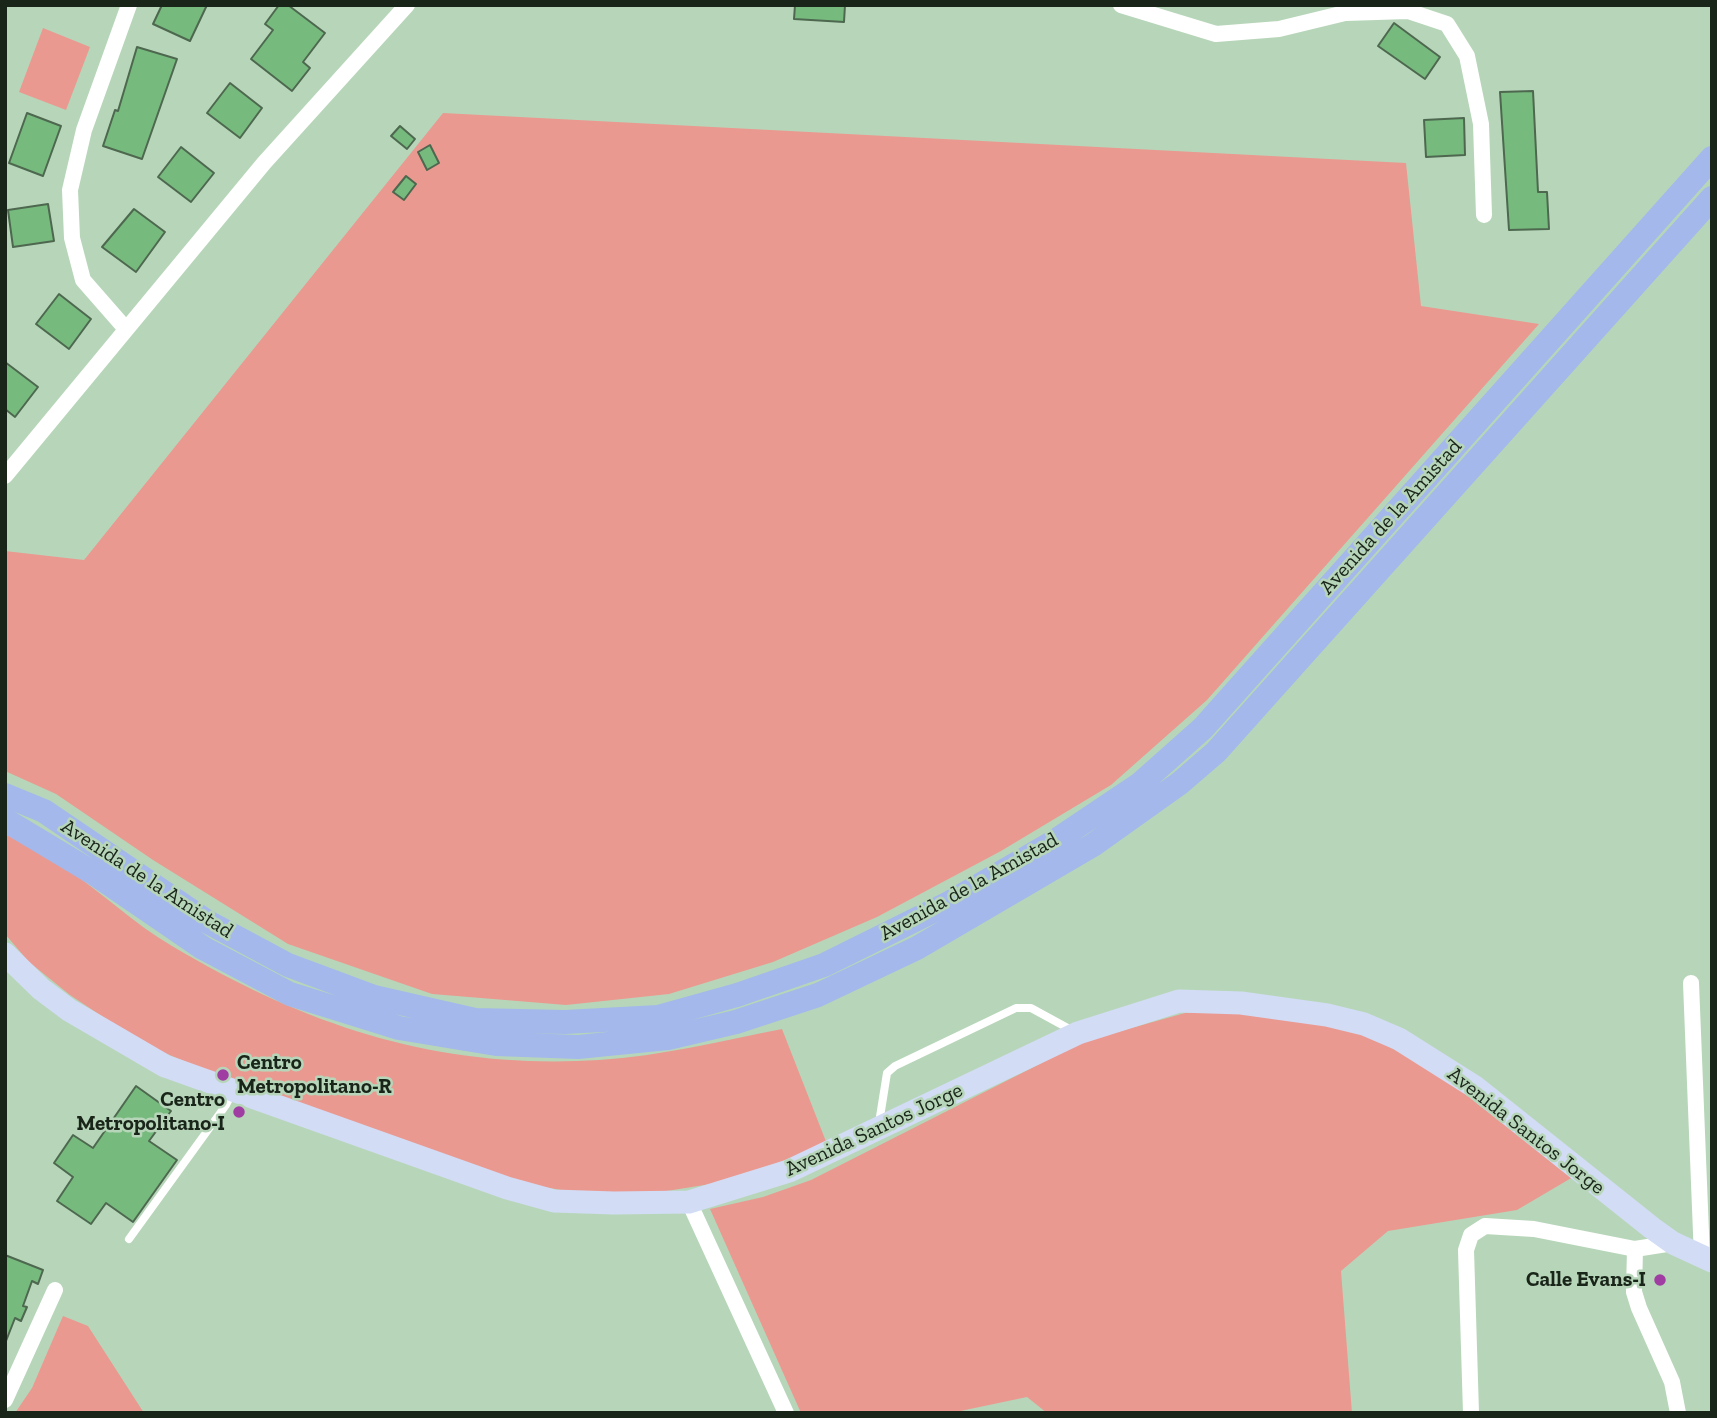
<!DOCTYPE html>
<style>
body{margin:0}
#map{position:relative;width:1717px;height:1418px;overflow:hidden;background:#b7d6b9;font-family:"Zilla Slab",serif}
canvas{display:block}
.frame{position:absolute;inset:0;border:7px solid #1a251a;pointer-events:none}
</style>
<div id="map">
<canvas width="1717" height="1418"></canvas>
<div class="frame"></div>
</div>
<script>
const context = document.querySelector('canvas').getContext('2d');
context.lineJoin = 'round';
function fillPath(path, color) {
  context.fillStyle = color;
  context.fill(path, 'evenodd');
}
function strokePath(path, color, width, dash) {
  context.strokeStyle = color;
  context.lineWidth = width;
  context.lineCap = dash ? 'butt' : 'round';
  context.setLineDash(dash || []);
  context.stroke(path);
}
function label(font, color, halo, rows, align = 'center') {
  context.font = font + ' "Zilla Slab",serif';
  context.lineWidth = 5;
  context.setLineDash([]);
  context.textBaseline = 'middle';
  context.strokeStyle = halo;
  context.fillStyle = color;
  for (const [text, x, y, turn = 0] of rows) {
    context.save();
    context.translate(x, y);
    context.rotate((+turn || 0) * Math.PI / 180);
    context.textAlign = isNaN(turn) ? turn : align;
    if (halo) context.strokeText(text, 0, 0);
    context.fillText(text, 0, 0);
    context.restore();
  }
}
fillPath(new Path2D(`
 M43,28L90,47L66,110L19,92Z
 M443,113L1406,163L1421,306L1539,324L1207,700L1111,785L1001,851L877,917L773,962L669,994L566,1005L432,994L288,944L153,860L56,794L5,771V551L84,560Z
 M5,834C25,845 46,855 65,868C102,892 134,924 172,946C308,1027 440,1070 599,1060C661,1056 722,1041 782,1029L827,1144L730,1181L641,1195L568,1191L518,1183L250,1088L145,1045L70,995L29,962L5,934Z
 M1240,1011L1344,1024L1445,1075L1573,1177L1517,1210L1388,1231L1341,1271L1352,1413H1047L1027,1397L951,1413H801L710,1209L763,1197L811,1180L1085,1041L1185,1013Z
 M63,1316L88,1326L144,1413H15L32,1388Z`), '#ea9990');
const building = new Path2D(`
 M162,5H207L190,41L153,24Z
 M279,5H288L325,33L303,62L310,68L292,91L251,59L273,30L265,24Z
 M795,5H845L844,22L794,19Z
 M1394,23L1440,57L1425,79L1378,46Z
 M137,47L177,59L142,159L103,146L115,110L118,111Z
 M230,83L262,108L240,138L207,113Z
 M1533,91L1538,192H1547L1549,229L1509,230L1500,92Z
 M27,113L61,126L43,176L9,163Z
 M1464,118L1465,155L1426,157L1424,120Z
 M400,126L415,139L407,149L391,136Z
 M430,145L439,163L427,170L418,152Z
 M181,147L214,173L191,202L158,177Z
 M406,176L416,184L404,200L393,192Z
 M48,204L54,241L13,247L8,210Z
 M134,209L165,232L136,272L102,247Z
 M59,294L91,319L69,349L36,324Z
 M5,362L38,387L15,417L5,409Z
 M136,1086L171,1111L149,1141L177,1160L133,1222L106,1203L91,1224L57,1201L73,1177L54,1163L73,1135L93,1148Z
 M5,1255L43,1270L38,1284L32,1281L23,1306L27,1307L21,1321L15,1318L6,1341Z`);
fillPath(building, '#77ba7e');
strokePath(building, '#4d684f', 2);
strokePath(new Path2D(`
 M879,1123L887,1073L895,1066L1016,1008H1031L1075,1032
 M129,1239L226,1105L232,1093`), '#fff', 8);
strokePath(new Path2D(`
 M1121,5L1216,34L1279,29L1345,13L1408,11L1447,24L1467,56L1481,124L1484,215
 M125,328L83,280L72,238L70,190L84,130L129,5
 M5,476L264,163L407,5
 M1691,983L1702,1258
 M689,1202L786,1413
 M1635,1249L1634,1292L1639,1308L1672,1382L1678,1413
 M5,1400L55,1290
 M1471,1413L1466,1250L1471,1235L1485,1226L1534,1229L1635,1249L1673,1243`), '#fff', 16);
strokePath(new Path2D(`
 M5,954L41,989L69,1010L165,1066L507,1188L554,1201L614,1203L689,1202L789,1171L1078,1033L1179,1001L1241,1003L1327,1015L1364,1024L1399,1039L1475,1087L1652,1228L1673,1243L1712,1261`), '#d2dcf5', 23);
strokePath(new Path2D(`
 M5,795L44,811L206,921L288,965L374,997L475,1020L565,1022L658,1017L737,995L824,965L947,904L1055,841L1140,784L1203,728L1712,158
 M5,820L95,874L203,948L290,994L399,1028L496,1044L578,1047L668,1038L736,1022L818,995L917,948L1093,845L1180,783L1216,752L1712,198`), '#a4b8eb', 24);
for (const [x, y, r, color] of [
 [223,1075,7,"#a03da3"],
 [239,1112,7,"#a03da3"],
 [1660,1280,7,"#a03da3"]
]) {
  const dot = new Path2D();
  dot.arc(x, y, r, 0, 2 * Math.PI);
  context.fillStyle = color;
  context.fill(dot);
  strokePath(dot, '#b7d6b9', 2.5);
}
label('21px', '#1a251a', '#b7d6b9', [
 ["Avenida de la Amistad",1391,517,-48],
 ["Avenida de la Amistad",147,879,33],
 ["Avenida de la Amistad",969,887,-29],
 ["Avenida Santos Jorge",874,1130,-25],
 ["Avenida Santos Jorge",1526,1131,38]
]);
label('bold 21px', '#1a251a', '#b7d6b9', [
 ["Centro",237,1063,"left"],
 ["Metropolitano-R",237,1087,"left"],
 ["Centro",225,1100],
 ["Metropolitano-I",225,1124],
 ["Calle Evans-I",1646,1280]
], 'right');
</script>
